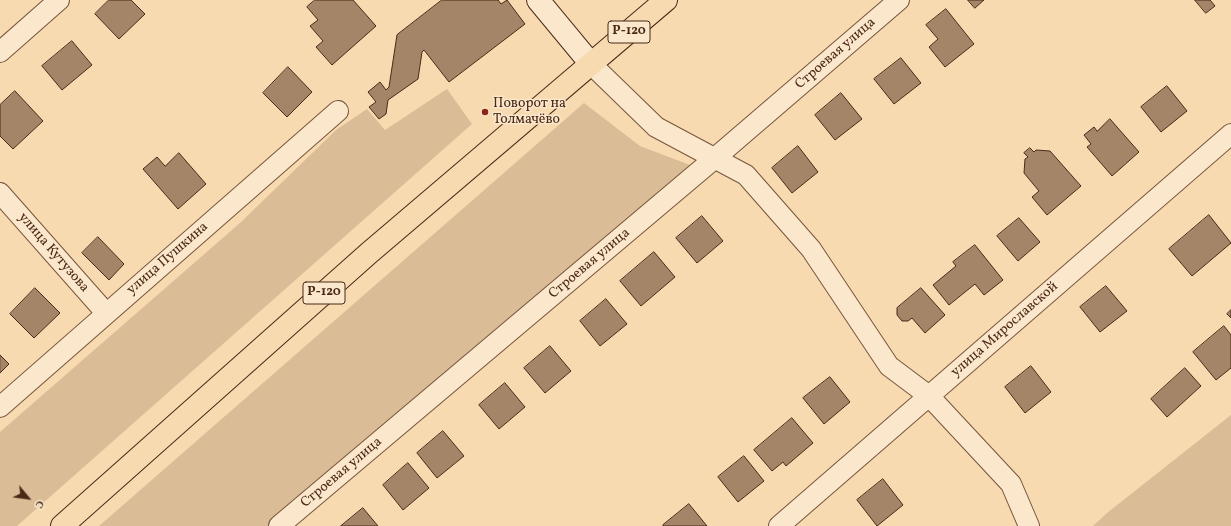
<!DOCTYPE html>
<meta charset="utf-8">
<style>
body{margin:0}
#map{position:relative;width:1231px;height:526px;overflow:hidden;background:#f8dab0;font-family:Vollkorn,serif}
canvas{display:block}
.north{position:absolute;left:8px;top:478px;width:40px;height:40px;-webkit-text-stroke:3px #fae7cc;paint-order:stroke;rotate:119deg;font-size:11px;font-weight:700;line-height:16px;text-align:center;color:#4a2917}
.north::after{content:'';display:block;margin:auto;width:14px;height:18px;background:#4a2917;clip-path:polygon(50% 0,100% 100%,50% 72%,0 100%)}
</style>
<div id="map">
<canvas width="1231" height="526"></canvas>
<div class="north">С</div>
</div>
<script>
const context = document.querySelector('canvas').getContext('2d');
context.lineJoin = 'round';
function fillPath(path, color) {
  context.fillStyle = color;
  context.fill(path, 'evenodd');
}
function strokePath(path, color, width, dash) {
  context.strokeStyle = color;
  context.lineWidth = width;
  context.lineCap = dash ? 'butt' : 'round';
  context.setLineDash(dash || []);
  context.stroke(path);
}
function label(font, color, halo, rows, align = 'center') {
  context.font = font + ' Vollkorn,serif';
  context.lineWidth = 3;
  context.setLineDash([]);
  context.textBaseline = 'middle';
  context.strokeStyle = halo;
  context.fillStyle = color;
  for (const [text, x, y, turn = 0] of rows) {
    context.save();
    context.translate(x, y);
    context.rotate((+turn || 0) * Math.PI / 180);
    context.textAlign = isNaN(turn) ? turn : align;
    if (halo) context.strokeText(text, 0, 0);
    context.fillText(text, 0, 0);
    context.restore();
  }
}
fillPath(new Path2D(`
 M447,89L472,124L17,526H0V432L240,223L336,130L367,109L385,130Z
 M584,103L640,146L698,168L271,526H99Z
 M1231,415V526H1093L1107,513Z`), '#dabc96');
const building = new Path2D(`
 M109,0H131L145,14L119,39L95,14Z
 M315,0H353L376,26L332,65L316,47L323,41L310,26L318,20L307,7Z
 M442,0H498L501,4L507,0L525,24L449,82L424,50L422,52L418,79L388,100L386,114L379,119L369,107L376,102L368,92L380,82L386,90L389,87L397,35Z
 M968,0H984L975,8Z
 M1195,0H1210L1215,6L1206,13Z
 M946,9L974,44L945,67L929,47L938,39L926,25Z
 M72,41L92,65L62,90L42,66Z
 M901,58L921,83L894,104L874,79Z
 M288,67L312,92L287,117L263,93Z
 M1167,86L1187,111L1161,132L1141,107Z
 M15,91L43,121L13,149L0,136V105Z
 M841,93L862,119L835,140L815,115Z
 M1110,119L1139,152L1112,176L1087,147L1091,144L1084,135L1094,127L1097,131Z
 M798,146L818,172L792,193L772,168Z
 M1030,148L1034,152L1036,150L1050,151L1081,186L1047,215L1032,197L1039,191L1024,173L1025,159L1028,157L1024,153Z
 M179,153L206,184L178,209L143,169L157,157L165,166Z
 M1209,215L1231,243L1192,276L1169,249Z
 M702,216L723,241L697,263L676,238Z
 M1019,218L1040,242L1018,261L997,236Z
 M98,237L124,264L109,280L82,253Z
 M975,245L1003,280L984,295L975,284L949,305L933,285L956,266L953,262Z
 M654,252L675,277L641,306L620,281Z
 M1106,286L1127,311L1100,332L1080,307Z
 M35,288L60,313L34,338L10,314Z
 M921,288L945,315L925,333L912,318L908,321H902L897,315V308Z
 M606,299L627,324L600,346L580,321Z
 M1231,310V318L1227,314Z
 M1224,326L1231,335V368L1216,380L1193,352Z
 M550,346L571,371L545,393L524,368Z
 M0,355L9,364L0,373Z
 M1031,366L1051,392L1025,413L1005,387Z
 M1185,368L1201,386L1167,417L1151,399Z
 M830,377L850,402L824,424L803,398Z
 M505,383L525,407L499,429L479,405Z
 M792,418L813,443L786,466L783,462L772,471L754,450Z
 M443,431L464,456L437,478L417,453Z
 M744,456L764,481L738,502L718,477Z
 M408,463L429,488L403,510L383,485Z
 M883,479L903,505L877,526L857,500Z
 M689,504L707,526H663V525Z
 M363,508L378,526H341Z`);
fillPath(building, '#a48567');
strokePath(building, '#4a2917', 1);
const street = new Path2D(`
 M0,52L59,0
 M591,64L656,127L746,175L811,249L889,366L929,396L1011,484L1029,526
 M0,193L106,313
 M0,407L338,111
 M279,526L715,158L899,0
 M779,526L1231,134`);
const secondary = new Path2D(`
 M538,0L591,64`);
const primary = new Path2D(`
 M62,526L369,253L666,0`);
strokePath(street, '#76553d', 22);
strokePath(secondary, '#4a2917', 24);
strokePath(primary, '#4a2917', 24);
strokePath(street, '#fae7cc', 20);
strokePath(secondary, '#fae7cc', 22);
strokePath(primary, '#f8dab0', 22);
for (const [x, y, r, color] of [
 [485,112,4,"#8f2418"]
]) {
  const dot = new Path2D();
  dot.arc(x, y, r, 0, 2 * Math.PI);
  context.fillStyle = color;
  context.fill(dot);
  strokePath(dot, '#fae7cc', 1.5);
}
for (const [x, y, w] of [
 [629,32,42],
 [324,293,42]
]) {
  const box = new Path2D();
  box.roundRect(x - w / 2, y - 11, w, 22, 3);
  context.fillStyle = '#fae7cc';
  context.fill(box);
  strokePath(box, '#4a2917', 1);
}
label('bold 13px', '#4a2917', null, [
 ["Р-120",629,32],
 ["Р-120",324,293]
]);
label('14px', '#4a2917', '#fae7cc', [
 ["Строевая улица",836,54,-41],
 ["улица Кутузова",53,253,49],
 ["улица Пушкина",168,259,-41],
 ["Строевая улица",590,264,-40],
 ["улица Мирославской",1005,330,-41],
 ["Строевая улица",342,473,-40]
]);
label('14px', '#4a2917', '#fae7cc', [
 ["Поворот на",493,104],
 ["Толмачёво",493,120]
], 'left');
</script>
